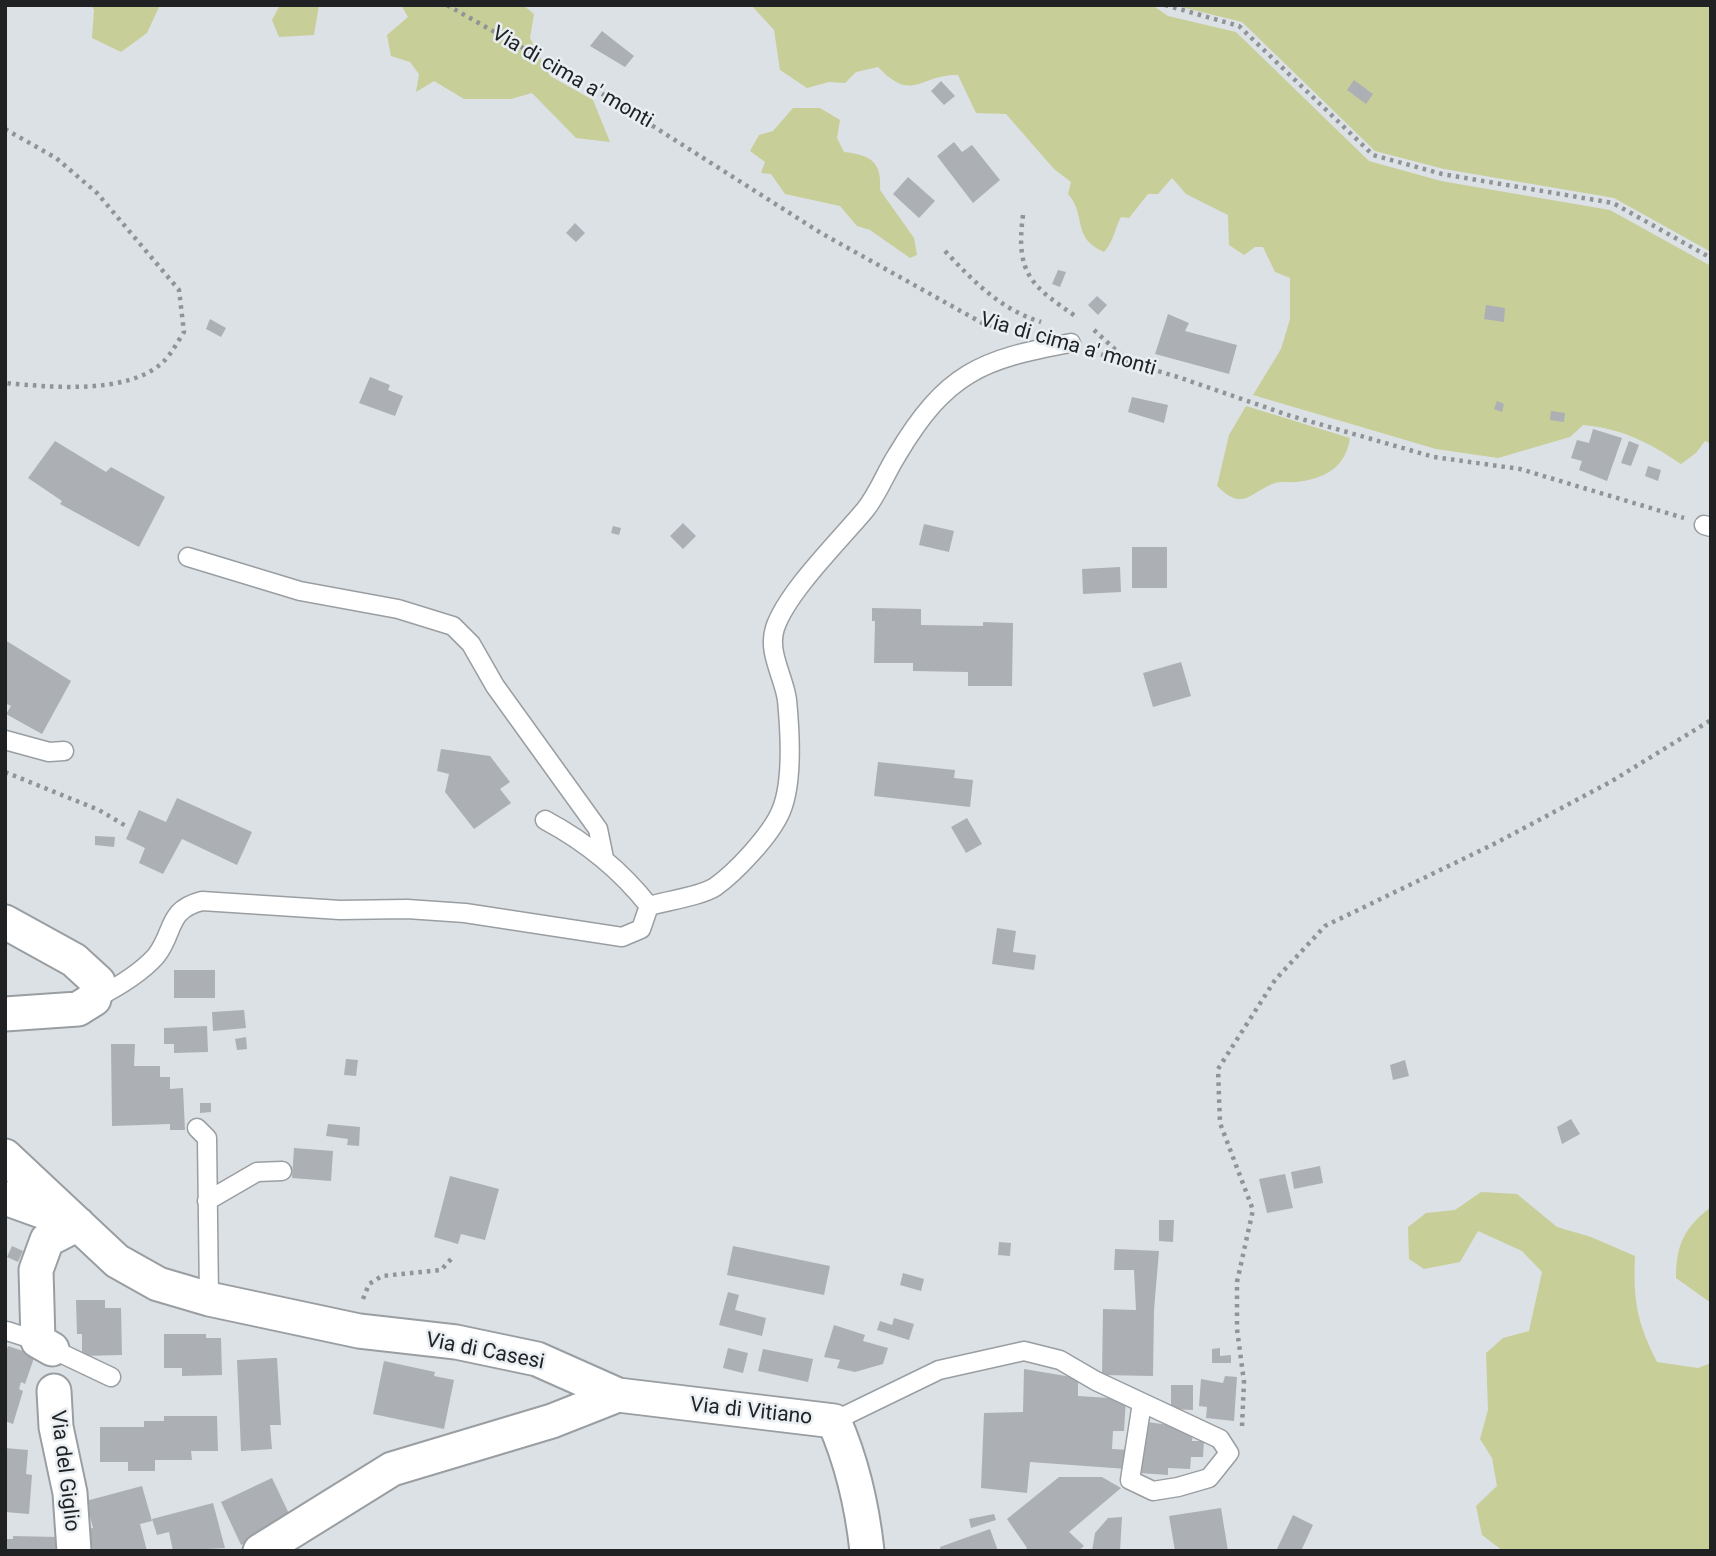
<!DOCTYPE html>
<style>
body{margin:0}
#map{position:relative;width:1716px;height:1556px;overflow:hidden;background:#dce1e5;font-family:Roboto,sans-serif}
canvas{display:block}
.frame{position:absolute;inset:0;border:7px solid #1f2123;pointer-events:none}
</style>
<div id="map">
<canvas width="1716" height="1556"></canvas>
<div class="frame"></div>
</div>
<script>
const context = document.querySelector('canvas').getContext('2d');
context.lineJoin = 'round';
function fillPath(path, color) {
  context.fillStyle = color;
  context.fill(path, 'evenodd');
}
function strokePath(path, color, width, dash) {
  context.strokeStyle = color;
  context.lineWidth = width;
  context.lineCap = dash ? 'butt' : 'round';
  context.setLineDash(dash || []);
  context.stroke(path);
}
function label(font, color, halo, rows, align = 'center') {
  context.font = font + ' Roboto,sans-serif';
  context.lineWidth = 5;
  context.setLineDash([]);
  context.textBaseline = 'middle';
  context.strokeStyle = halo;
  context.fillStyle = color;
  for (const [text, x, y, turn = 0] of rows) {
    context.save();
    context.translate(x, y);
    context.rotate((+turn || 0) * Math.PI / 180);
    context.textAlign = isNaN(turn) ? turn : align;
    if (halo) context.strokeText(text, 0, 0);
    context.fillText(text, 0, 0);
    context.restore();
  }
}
fillPath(new Path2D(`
 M91,5H160L147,33L121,52L92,38L94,10Z
 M280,5H319L314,35L279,37L272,20Z
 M401,5H523L534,14L530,38L550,76L593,100L610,142L576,138L532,93L511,99H464L434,81L416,92L419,74L410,62L391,56L387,35L408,17Z
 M751,5H1152L1168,16L1236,32L1369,161L1441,181L1610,210L1711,266V444L1705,441L1696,453L1681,464C1650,443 1621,428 1583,425L1570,437L1498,458L1436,449L1253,395L1281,349L1290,319V278L1275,272L1263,247H1255L1244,255L1229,245L1228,215L1186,194L1172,178L1158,194H1148L1129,218L1121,217C1114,230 1114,241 1104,252C1071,238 1087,215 1068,194L1071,182L1054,169L1006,114L976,113L958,75C920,74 913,104 878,67L856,72L845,83L829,82L807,88L780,70L774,30Z
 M1173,5H1711V252L1614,198L1444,169L1375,151L1242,22Z
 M793,108H820L840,120L837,138L844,152C870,155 882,161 880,190L914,238L917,255L910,258L870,230L857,226L840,206L785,194L771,174L761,173L765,162L750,151L759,135L773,131Z
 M1246,406L1350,438C1346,467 1325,479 1296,482C1289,483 1281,481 1275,483C1248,493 1244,512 1217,486L1229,435Z
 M1481,1192L1517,1194L1557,1227L1591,1237L1635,1256C1633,1301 1637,1322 1657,1362L1698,1368L1711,1363V1551H1503L1482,1535L1476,1506L1497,1486L1492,1458L1480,1439L1488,1410L1486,1353L1503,1338L1529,1331L1542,1272L1522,1251L1478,1231L1460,1262L1424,1269L1409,1259L1408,1227L1426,1213L1455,1210Z
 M1711,1207V1303L1676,1278C1676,1244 1685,1227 1711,1207Z`), '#c7ce98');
fillPath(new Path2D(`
 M602,31L634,56L625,67L590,46Z
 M1354,80L1373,94L1366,104L1347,90Z
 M941,81L955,96L944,105L931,91Z
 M954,142L962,152L972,145L1000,180L973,203L937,156Z
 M908,177L935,201L919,218L893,194Z
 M575,223L585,233L576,242L566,233Z
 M1058,270L1066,272L1060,287L1052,284Z
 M1097,296L1107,305L1098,315L1088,305Z
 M1486,305L1505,308L1504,322L1484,319Z
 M1168,314L1189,323L1185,331L1237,345L1229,374L1155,354Z
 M210,319L226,328L221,337L206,329Z
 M370,377L390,385L388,390L403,396L395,416L359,403Z
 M1132,397L1168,405L1164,423L1128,412Z
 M1497,401L1504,404L1502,412L1494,409Z
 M1551,411L1565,413L1564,422L1550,420Z
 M1593,429L1622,438L1607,481L1579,470L1582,461L1571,458L1577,440L1589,443Z
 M55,441L106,472L111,467L165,497L139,547L60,504L62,501L28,478Z
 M1629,441L1639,445L1631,466L1621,463Z
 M1648,466L1661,470L1658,481L1645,476Z
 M683,523L696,536L683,549L670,536Z
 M924,524L954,531L949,552L919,545Z
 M613,526L621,528L619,535L611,533Z
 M1132,547H1167V588H1132Z
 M1120,567L1121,592L1083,594L1082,569Z
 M872,608L921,609V625L983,626V622L1013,623L1012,686H968V672L913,671V663H874L875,621H872Z
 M5,640L71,681L42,734L6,714L11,706L5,703Z
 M1181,662L1191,696L1153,707L1143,673Z
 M441,749L490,756L510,782L500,789L511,803L474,829L445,792L449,774L437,771Z
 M878,762L955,770L954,778L973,780L970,807L874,796Z
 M177,798L252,832L237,865L182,839L163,874L139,863L145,848L126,839L139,810L166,822Z
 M967,818L982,844L966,853L951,827Z
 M95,836L115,837L114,847L95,845Z
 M997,928L1016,931L1013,952L1036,955L1034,970L992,964Z
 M174,970H215V998H174Z
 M244,1010L246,1028L213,1031L212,1012Z
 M207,1026L208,1052L174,1053V1044H164V1028Z
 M246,1037L247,1049L237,1050L235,1039Z
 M111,1044H135L134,1066H160V1077H170V1089L183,1088L185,1130H170V1124L112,1126Z
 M346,1059L358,1060L356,1076L344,1075Z
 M1405,1060L1409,1076L1393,1080L1390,1065Z
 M200,1103H211V1112L200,1113Z
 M1571,1119L1580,1134L1562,1144L1557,1127Z
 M328,1124L360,1127L359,1146L347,1145L348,1139L326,1136Z
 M294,1148L333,1151L331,1181L292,1178Z
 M1320,1166L1323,1183L1294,1189L1291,1172Z
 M1285,1174L1293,1208L1267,1213L1259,1179Z
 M450,1176L499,1189L485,1240L461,1234L458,1244L434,1237Z
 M1159,1220H1174L1173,1242L1159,1241Z
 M999,1242L1011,1243L1010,1256L998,1255Z
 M12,1246L23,1251L18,1262L7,1257Z
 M733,1246L830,1266L824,1295L727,1275Z
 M1115,1249L1159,1251L1154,1310L1153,1376L1102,1375L1103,1309L1136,1310L1134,1270H1114Z
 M903,1273L924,1279L921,1291L900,1285Z
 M728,1292L739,1295L735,1310L766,1318L762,1336L719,1325Z
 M76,1300H105V1308H121L122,1355L82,1356V1334H77Z
 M894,1318L914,1324L909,1340L877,1330L880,1321L892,1325Z
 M834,1325L865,1335L863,1341L888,1348L883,1364L855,1372L837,1368L840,1360L824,1357Z
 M164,1334H206V1338H221L222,1375L182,1376V1368H164Z
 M8,1346L35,1355L25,1384L21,1382L19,1389L23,1391L13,1424L5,1421V1354Z
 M728,1348L748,1353L743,1373L723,1368Z
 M1220,1348V1356L1231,1355V1363H1212V1349Z
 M763,1349L813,1359L808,1382L758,1371Z
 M274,1358H277L281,1425H270L272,1449L241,1451L237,1360Z
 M384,1361L435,1372L434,1376L454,1380L444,1429L373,1414Z
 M1024,1369L1078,1378V1396L1126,1399L1124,1431H1113L1112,1449L1130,1450L1127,1469L1030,1462L1027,1493L981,1488L984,1413L1023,1412Z
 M1225,1376L1237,1377L1234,1421L1206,1418L1207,1407L1199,1406L1201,1379L1223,1383Z
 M1171,1385H1193V1410L1171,1409Z
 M164,1416H217L218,1451H191L192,1460H155V1471H128V1462H100V1427H144V1421H164Z
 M1147,1422L1193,1428L1192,1441H1204L1203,1457H1191L1190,1469L1168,1468V1475L1139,1473Z
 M5,1448L28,1450L26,1474L32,1475L29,1514L5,1512Z
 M1059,1477H1102L1121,1488L1069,1532L1084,1546L1078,1551H1024L1027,1548L1007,1519Z
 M272,1478L292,1520L241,1545L221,1502Z
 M142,1486L152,1521L140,1524L147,1551H93L87,1529L93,1528L86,1501Z
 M213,1503L225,1548L173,1551L169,1532L157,1535L152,1519Z
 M1221,1508L1228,1551H1175L1169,1516Z
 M994,1514L996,1520L971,1528L969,1519Z
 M1293,1515L1313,1525L1301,1551H1276Z
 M1122,1517L1120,1551H1092L1095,1533L1108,1518Z
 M990,1529L998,1551H941L940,1547Z
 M13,1536L57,1537V1551H5V1539H13Z`), '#acb0b5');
const lane = new Path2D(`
 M1704,525L1711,527
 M188,557L300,591L398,609L453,626L471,644L495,686L598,829L604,858
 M5,740L49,752L64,751
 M649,906C666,901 701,896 715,887C736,872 771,835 781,811C793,783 790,731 787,700C784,677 767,652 775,628C787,592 840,540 865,510C878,494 886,472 897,455C946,373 981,359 1071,343
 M94,999C116,988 139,975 156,956C175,932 166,910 202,901L340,910L407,909L465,913L622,937L641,929L649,906C620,869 586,842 545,820
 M197,1128L207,1138L209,1299
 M207,1201L257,1172L282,1171
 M7,1331L38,1341
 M52,1349L111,1377
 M834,1421L939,1370L1024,1351L1060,1360L1096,1381L1220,1439L1229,1453L1209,1478L1178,1487L1153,1491L1130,1480L1142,1403`);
const street = new Path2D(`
 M5,922L74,960L98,982L94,999L78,1009L5,1014
 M5,1156L117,1261L158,1284L209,1299L359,1331L456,1342L537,1359L618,1395L552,1421L392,1469L260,1551
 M5,1198L69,1221
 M52,1349L38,1341L36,1270L47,1240L78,1224
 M54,1391L56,1427L70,1493L74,1551
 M618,1395L834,1421C852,1462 862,1505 867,1551`);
strokePath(lane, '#999ea2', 21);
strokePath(street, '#999ea2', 37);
strokePath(new Path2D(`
 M447,5L590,86L821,233L984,324L1011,330
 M1165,5L1239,26L1373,155L1442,174L1613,203L1711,258
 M5,129L56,158L97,193L179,290L184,332C178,341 171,355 162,363C126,395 50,387 5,383
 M1023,215C1015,275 1032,286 1078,318
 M945,251C974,282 1000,309 1041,322
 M1094,330L1131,364
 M1093,352L1178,377L1291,416L1434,457L1520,469L1684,518
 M5,772L99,810L126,826
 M363,1299L369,1284L382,1276L441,1270L453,1257
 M1242,1426L1244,1382L1237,1329V1282L1253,1210L1220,1123L1218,1069L1275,980L1325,926L1496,843L1612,781L1711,720`), '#909497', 4.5, [3.5, 5]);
strokePath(lane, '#fff', 18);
strokePath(street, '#fff', 33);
label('21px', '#1f2123', '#e9eef2', [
 ["Via di cima a' monti",572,78,30],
 ["Via di cima a' monti",1068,345,16],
 ["Via di Casesi",485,1352,11],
 ["Via di Vitiano",751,1412,6],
 ["Via del Giglio",64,1471,83]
]);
</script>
